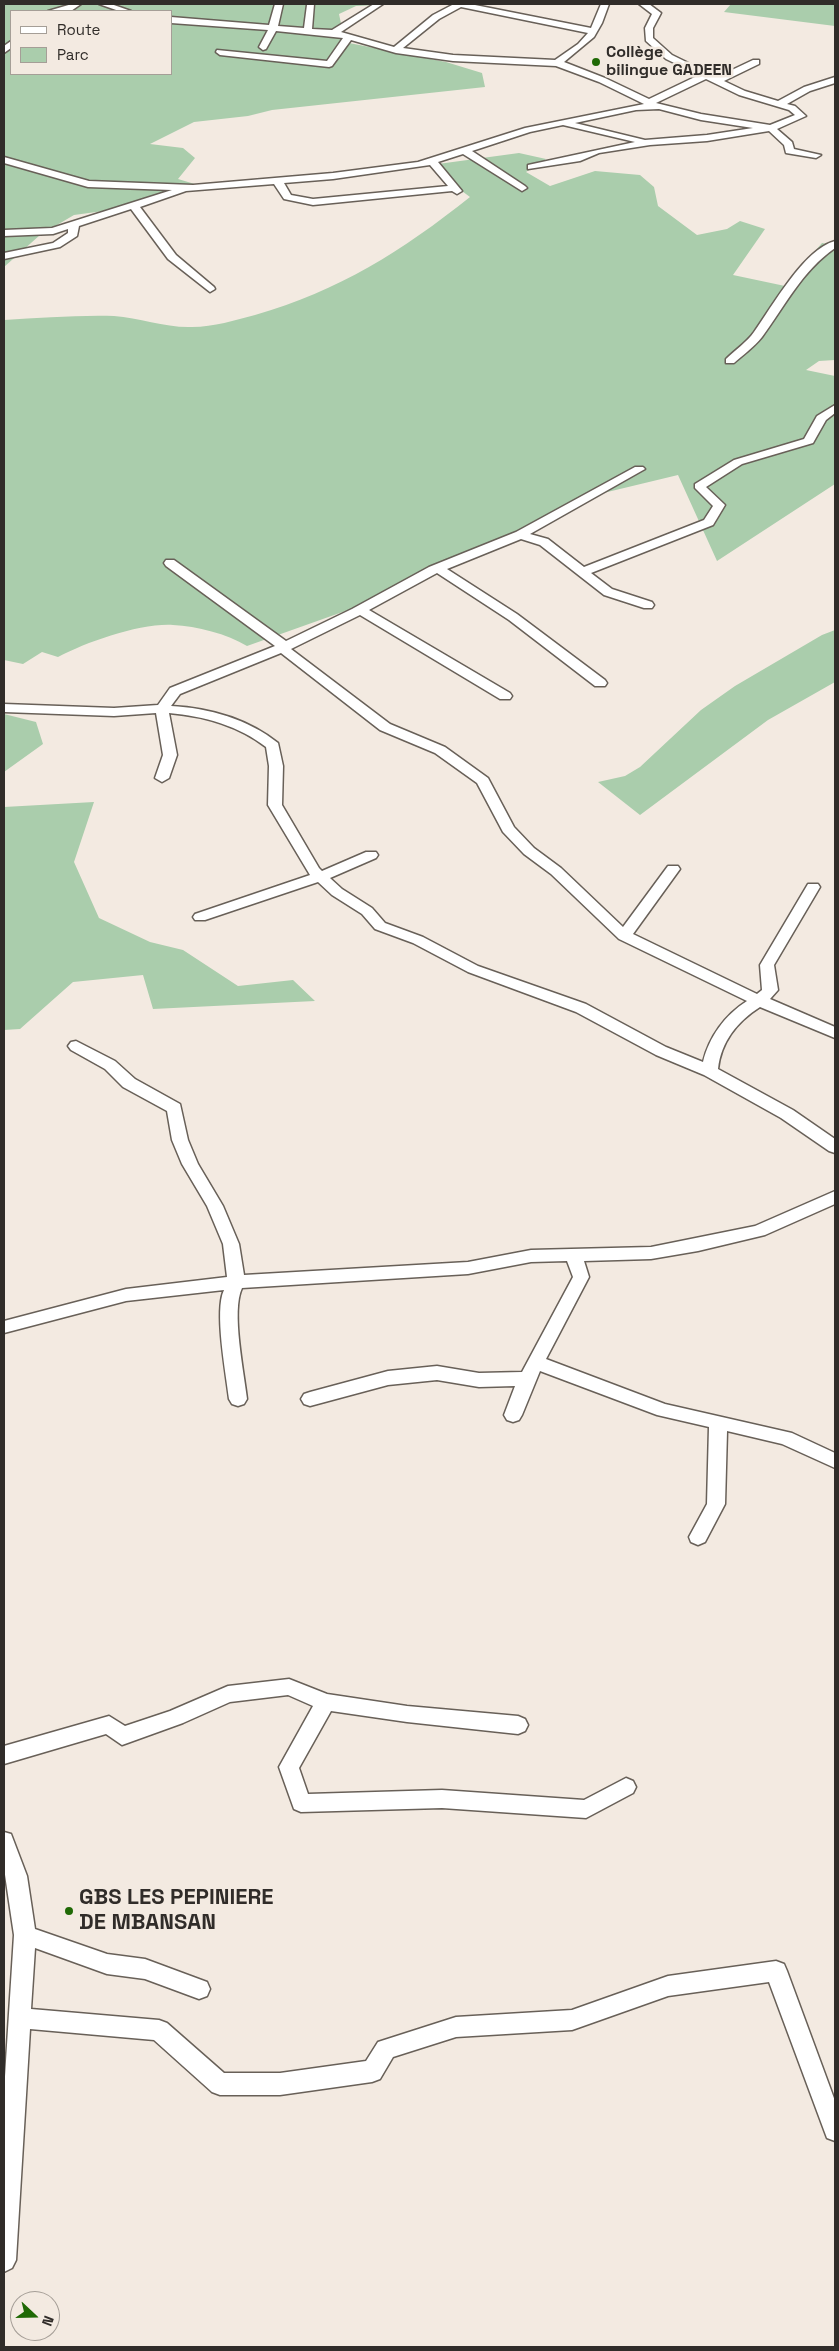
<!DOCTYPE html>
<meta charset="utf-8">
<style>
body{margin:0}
#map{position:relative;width:839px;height:2351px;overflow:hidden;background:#f3eae1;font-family:"Space Grotesk",sans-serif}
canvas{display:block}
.frame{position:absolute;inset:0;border:5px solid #302c29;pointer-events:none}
.legend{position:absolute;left:10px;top:10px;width:162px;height:65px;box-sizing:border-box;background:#f3eae1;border:1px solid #a59e97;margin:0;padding:6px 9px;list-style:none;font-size:15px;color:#302c29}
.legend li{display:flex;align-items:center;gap:10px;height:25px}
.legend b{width:25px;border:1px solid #a59e97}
.north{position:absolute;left:10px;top:2291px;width:50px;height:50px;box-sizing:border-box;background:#f3eae1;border:1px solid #a59e97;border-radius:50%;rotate:111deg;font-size:14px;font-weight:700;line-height:20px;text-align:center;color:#302c29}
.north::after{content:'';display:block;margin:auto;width:18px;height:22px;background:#1f6905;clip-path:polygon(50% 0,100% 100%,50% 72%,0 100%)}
</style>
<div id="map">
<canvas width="839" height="2351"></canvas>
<div class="frame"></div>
<ul class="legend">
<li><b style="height:6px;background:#fff"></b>Route</li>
<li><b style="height:14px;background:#aacdac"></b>Parc</li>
</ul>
<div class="north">N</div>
</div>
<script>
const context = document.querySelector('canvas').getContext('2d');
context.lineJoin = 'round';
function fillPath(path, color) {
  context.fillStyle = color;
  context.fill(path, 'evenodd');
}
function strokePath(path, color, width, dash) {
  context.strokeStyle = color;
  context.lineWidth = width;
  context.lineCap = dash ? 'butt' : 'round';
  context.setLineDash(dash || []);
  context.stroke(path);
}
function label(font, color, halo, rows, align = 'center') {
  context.font = font + ' "Space Grotesk",sans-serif';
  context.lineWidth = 5;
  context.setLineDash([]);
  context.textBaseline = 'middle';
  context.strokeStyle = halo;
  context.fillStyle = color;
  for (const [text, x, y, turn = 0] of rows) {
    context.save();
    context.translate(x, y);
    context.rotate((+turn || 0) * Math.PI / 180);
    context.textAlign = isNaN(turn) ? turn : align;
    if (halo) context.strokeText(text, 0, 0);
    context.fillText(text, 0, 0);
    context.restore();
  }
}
fillPath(new Path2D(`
 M4,4H395L356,6L339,14L343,33L349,43L446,62L482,73L485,87L272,110L248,116L194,122L150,144L183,148L195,158L178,179L198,185L111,210L74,215L40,235L4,267ZM11,11H171V74H11Z
 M731,4H835V26L724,12Z
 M519,153L546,159L526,172L550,186L595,171L640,175L654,187L658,206L697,235L727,229L740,221L765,229L733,275L785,286L822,243L835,245V360L819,361L806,370L835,376V484L717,561L678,475L595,495L410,588L247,646C227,634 197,626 173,625C140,623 87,642 58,657L42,652L23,664L4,660V320C40,318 77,315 114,316C140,318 166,328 192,327C214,327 235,320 255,315C339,291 402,251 470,197L447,180L438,164Z
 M835,630V682L768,720L640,815L598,782L625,776L640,767L701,710L735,686L822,635Z
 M4,714L36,722L43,744L4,772Z
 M94,802L74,862L99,918L150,942L183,950L238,986L293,980L315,1001L153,1009L143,975L73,982L20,1029L4,1030V807Z`), '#aacdac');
const minor = new Path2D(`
 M72,4H81L71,11H48Z
 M99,4H111L131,11H119Z
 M275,4H283L278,26L304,28L307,5L314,4L312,29L332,30L374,4H383L341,32L394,47L433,15L454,4H470L591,28L601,4H609L602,23L594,37L564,62L605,78L649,99L699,75L666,59L646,41L645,28L652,14L639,4H649L661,13L653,28V38L672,55L717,77L753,60H759V64L724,81L745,91L778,101L804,87L835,77V83L810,91L787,104L795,106L806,116L777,129L792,142L794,149L821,155L816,158L786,153L784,145L769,131L707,141L650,145L599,153L580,161L528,169V165L635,142L563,125L530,132L472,151L525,186L527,188L522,191L463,154L438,162L462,191L457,194L452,191L313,205L284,199L274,184L186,191L140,207L176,255L214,287L215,289L210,292L168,259L131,209L79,226L77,236L60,247L4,259V253L53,243L68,233V229L53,234L4,236V230L52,228L172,190L88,187L4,163V157L89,181L193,185L333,173L418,162L525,128L644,104L599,82L556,66L453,61L396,53L351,40L332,66L329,67L220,55L216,52L217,50L327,61L343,38L276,31L266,49L263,50L259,47L268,30L171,23V17L269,25ZM461,7L588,33L578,44L555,60L453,55L403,48L439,19ZM706,79L739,95L789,110L795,115L770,125L701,114L656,103ZM659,109L701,120L753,128L707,135L645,140L575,123L636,110ZM430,165L448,186L313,199L291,195L284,183L333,179Z
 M11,41V48L4,53V46Z
 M835,241V248C802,271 785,306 762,337C754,347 743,355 734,363H726V359C735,350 747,342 754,332C772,307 804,249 835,241Z
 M835,405V413L826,420L813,443L742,464L706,487L725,505L713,525L591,573L612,589L652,602L654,605L652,608H644L604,595L540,545L521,539L447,569L517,614L605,680L607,683L605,686H595L509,620L437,573L369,610L510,693L512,696L510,699H500L360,615L291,649L390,724L445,747L488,778L514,827L534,848L561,868L623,927L668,866H678L680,869L633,934L757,994L762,990L760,965L808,884H818L820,887L774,965L778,990L770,999L835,1027V1038L760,1007C738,1021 721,1041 718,1069L793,1110L835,1139V1153L829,1151L781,1118L704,1075L656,1055L576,1012L468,972L413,943L375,929L362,914L332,895L318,882L205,920H195L193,917L195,914L310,875L268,805L269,766L266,747C239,726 204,716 169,713L177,755L169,778L162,782L155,778L163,755L156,713L114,716L4,712V704L114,708L158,705L170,688L275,646L166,566L164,563L166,560H174L286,641L352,609L429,567L516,532L635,467H643L645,469L530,534L548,539L584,567L704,520L713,506L695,488V484L734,460L804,439L817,416ZM281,653L380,730L435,753L477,783L503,832L524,854L551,874L619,939L747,1001C725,1015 709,1037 703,1062L666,1047L586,1004L478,966L423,937L385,923L372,908L342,889L330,878L376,858L378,855L376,852H366L322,871L319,868L282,805L283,766L278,743C248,719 209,708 171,706L180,694Z
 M76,1041L115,1061L135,1079L180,1104L188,1140L198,1164L223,1206L239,1244L244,1275L468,1262L531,1250L651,1247L755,1226L835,1191V1204L765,1235L698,1251L651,1259L584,1261L589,1277L546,1359L665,1404L792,1433L835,1453V1468L782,1444L727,1431L725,1504L705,1542L698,1545L691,1542L689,1537L707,1504L709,1427L657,1415L540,1371L522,1415L519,1420L513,1422L507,1420L504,1415L515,1386L479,1387L437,1380L388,1385L310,1406L304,1404L301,1399L304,1394L310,1392L388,1371L437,1366L479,1373L522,1372L573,1277L567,1261L531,1262L468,1274L242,1288C231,1311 244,1372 247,1399L244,1404L238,1406L232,1404L229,1399C226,1374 214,1310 224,1290L126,1301L4,1333V1321L126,1289L227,1277L223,1244L207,1206L182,1164L172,1140L167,1111L123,1087L105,1069L71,1050L68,1046L71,1042Z
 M289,1679L327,1694L407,1706L518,1716L525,1719L528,1725L525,1731L518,1734L407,1722L331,1711L299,1768L308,1794L442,1790L584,1800L626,1778L633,1781L636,1787L633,1793L586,1818L442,1808L301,1812L294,1809L279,1767L313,1706L288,1695L230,1702L183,1723L122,1745L106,1734L4,1764V1746L109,1716L125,1726L170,1711L228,1686Z
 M4,1832L11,1834L27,1876L35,1929L107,1954L145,1959L207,1982L210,1989L207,1996L199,1999L145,1979L107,1974L35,1948L31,2009L159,2020L167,2023L224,2073H280L366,2061L378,2042L456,2017L572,2010L668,1976L776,1961L784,1964L787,1971L835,2101V2141L827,2138L824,2130L769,1982L668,1996L572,2030L456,2037L393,2057L380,2079L372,2082L280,2095H220L212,2092L154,2040L30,2029L16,2260L12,2268L4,2272V2092L14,1935L4,1868Z`);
strokePath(minor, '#686058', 3);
fillPath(minor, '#fff');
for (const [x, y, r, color] of [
 [596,62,5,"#1f6905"],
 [69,1911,5,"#1f6905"]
]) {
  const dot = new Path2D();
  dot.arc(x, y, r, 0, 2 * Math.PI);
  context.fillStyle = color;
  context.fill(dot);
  strokePath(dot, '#f3eae1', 2);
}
label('bold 16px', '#302c29', '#f3eae1', [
 ["Collège",606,53],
 ["bilingue GADEEN",606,71]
], 'left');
label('bold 22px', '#302c29', '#f3eae1', [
 ["GBS LES PEPINIERE",79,1898],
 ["DE MBANSAN",79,1923]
], 'left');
</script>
